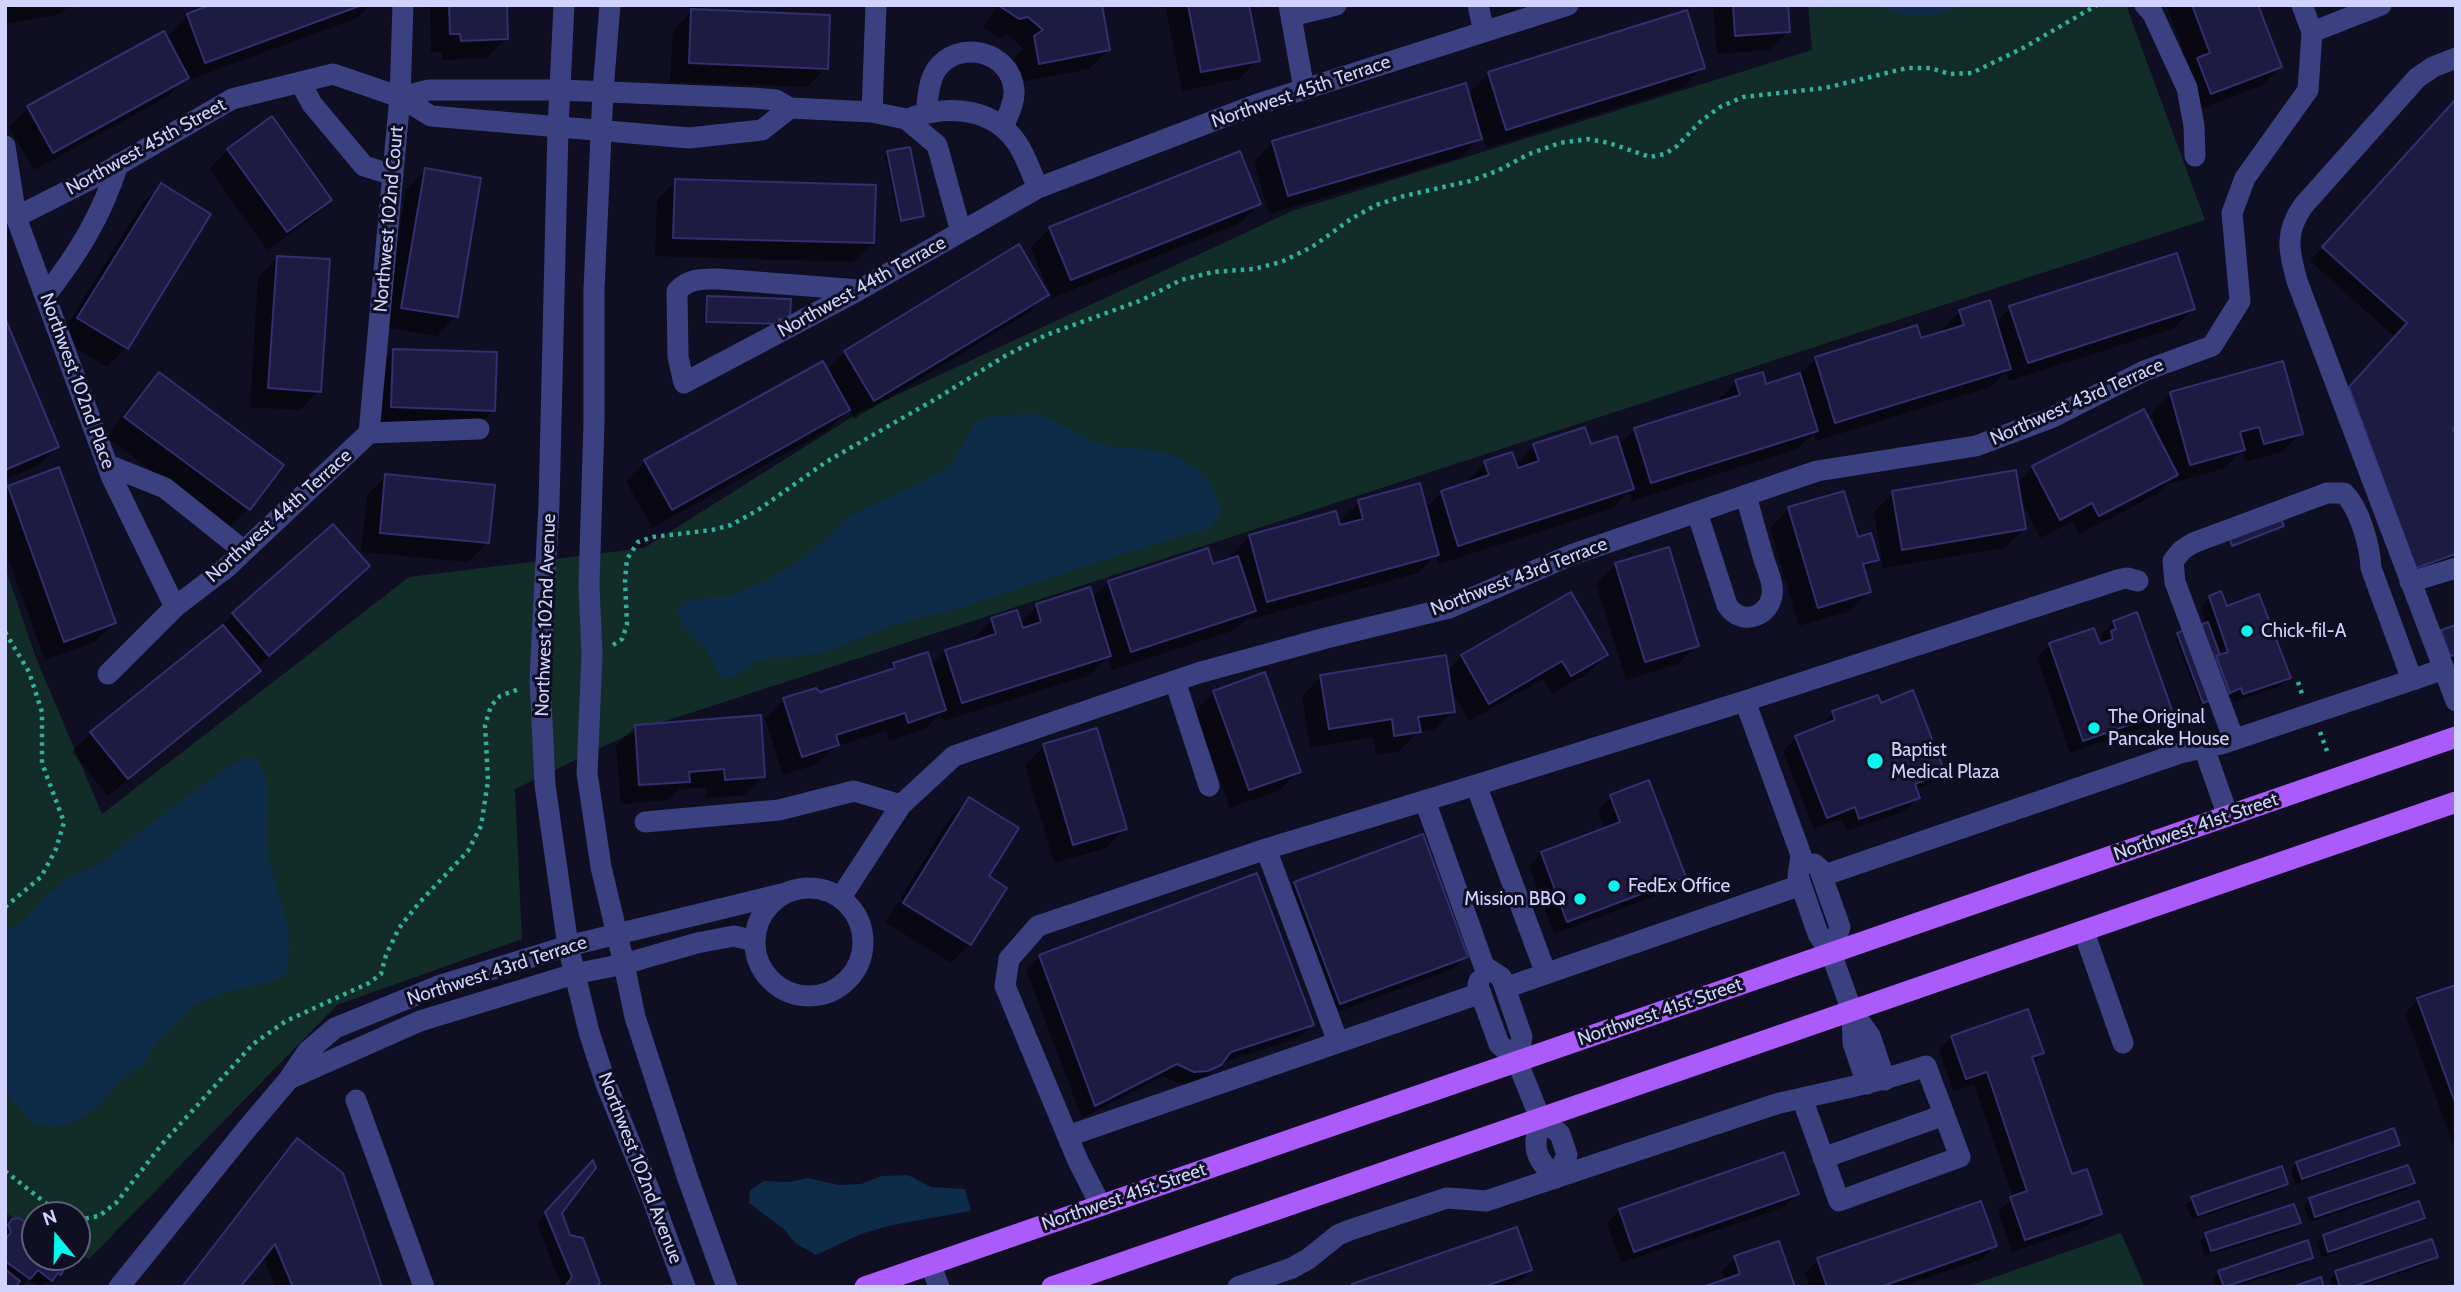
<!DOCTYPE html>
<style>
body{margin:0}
#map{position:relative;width:2461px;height:1292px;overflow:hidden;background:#0f0e23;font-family:Cabin,sans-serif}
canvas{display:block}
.frame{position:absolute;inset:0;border:7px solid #d1d2fe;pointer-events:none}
.north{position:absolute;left:21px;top:1201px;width:70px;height:70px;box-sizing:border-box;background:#0f0e23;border:2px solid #5d5c7b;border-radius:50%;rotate:341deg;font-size:19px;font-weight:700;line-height:28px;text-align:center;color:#d1d2fe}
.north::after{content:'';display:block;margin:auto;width:24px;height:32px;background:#07f4ef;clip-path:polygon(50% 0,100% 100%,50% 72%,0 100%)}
</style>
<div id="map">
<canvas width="2461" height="1292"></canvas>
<div class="frame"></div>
<div class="north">N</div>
</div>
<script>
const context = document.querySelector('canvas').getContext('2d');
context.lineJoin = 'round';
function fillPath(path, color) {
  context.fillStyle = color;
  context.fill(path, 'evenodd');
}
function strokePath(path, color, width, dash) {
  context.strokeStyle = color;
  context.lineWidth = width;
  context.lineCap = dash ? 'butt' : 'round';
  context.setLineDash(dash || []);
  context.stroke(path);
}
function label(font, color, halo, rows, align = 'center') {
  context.font = font + ' Cabin,sans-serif';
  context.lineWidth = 6;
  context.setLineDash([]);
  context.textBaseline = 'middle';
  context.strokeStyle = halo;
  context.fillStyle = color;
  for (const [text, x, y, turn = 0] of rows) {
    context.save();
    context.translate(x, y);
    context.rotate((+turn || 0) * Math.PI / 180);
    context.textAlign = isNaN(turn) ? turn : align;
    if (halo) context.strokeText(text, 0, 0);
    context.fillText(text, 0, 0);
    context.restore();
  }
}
fillPath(new Path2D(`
 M1808,5H2126L2205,220L638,730L515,789L522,939L337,1005L89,1259L77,1253V1215H35V1229L5,1213V567L36,658L102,814L409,577L644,548L860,412L1292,211L1812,50Z
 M2121,1233L2145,1287H1966Z`), '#122c28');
fillPath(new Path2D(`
 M1875,5H1964C1929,21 1910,19 1875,5Z
 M1036,413C1060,421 1079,438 1104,445C1123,450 1144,447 1163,452C1192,458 1221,486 1221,515L1210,528L1123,554L963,607L891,626L828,651L792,658H770L753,663L732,678L723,680L708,652L679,620L677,609L686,600L728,596L766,581L810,553L842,522L859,511L915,486L948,468L974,424L985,417Z
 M246,757L257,759C276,785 264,813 267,844C271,891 299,924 287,972L273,982L230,991L196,1004L156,1044L143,1064L119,1082L97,1107L80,1120L54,1127L32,1123L5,1092V932L20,924L44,898L73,874L99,865L159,817L233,764Z
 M908,1175L931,1187L965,1189L971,1211L892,1225L861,1234L816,1255L795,1243L785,1230L749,1203L750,1190L764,1181L789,1182L808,1178L839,1185L861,1184L882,1176Z`), '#0e2b47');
fillPath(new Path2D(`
 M5,5H70L60,14L7,24Z
 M216,5H370L357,18L186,81L185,79L168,96L34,170L9,127L28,108L175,50L169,35L188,15Z
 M430,5H505L506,39L487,58L442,60V52H431Z
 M651,5H706L700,11L826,68L807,87L670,82L673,30L695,8Z
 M998,5H1100L1108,50L1089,69L1020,82L1015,57L1024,49L1009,35L999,38L983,27Z
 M1165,5H1248L1258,60L1239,79L1182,91Z
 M1713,5H1786L1788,31L1769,50L1717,54Z
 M2166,5H2256L2280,67L2261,86L2192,112L2179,79L2190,68Z
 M1703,67L1684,87L1487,148L1480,128L1477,129L1480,138L1461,157L1269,214L1254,161L1273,142L1467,95L1489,74Z
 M2456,100L2451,429L2456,441V561L2403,580L2337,401L2395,337L2310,261Z
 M228,150L330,200L311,219L267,250L209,169Z
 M888,153L922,216L919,218L899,222L885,155Z
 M425,170L456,316L437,336L383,327L406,190Z
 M676,181L872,243L853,262L655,256L657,200Z
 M161,185L209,215L126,348L107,367L59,338L142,204Z
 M1259,204L1240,223L1052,298L1031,248L1050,228Z
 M277,258L319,391L300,410L250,407L258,277Z
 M1047,294L1028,313L854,419L849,409L829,429L652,528L626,481L645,462L826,371L845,352Z
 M708,298L789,301L785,321H777L774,326L704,323L705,301Z
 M2010,308L2193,309L2174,328L2009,381L2006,372L1990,387L1816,441L1814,433L1797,449L1632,501L1629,492L1613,508L1439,564L1436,555L1418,573L1248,620V617L1235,630L1112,670L1108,657L1090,675L943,721L940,714L925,729L889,741L886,731L834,747L818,764L783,775L765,719L784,700L819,694L886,673L894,665L930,667L946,651L974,642L973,639L992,620L1020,623L1037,606L1091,599L1109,582L1212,567L1232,560L1231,556L1250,536L1337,524L1359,502L1425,509L1441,493L1467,484L1466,482L1485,463L1515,465L1534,446H1618L1634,430L1718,404L1717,401L1736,382L1765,386L1799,375L1816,358L1920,340L1942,334L1941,331L1960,311L1995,323Z
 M5,323L57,447L38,466L5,479Z
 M394,350L494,410L474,429L373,426L375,370Z
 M159,374L281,465L248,509L229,528L106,437L140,393Z
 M2171,394L2301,433L2282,452L2245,462L2242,450L2224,469L2171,483V480L2157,494L2079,534L2073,521L2040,538L2020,498L2024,529L2005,548L1883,568L1874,512L1893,493L2017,484L2033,467L2156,436L2152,413Z
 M386,476L488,542L468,562L361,552L367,495Z
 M9,487L114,623L95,642L45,660L5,549V491Z
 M1789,508L1857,539L1877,559L1864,572L1869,592L1850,611L1799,626L1770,528Z
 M333,526L368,566L256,668L258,671L239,690L108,796L72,752L91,733L214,634L233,614Z
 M1667,549L1697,645L1678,664L1626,680L1596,584L1615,565Z
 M1570,594L1606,655L1587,674L1552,694L1543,679L1469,721L1449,687L1453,711L1434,730L1417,733L1399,751L1376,755L1373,737L1310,748L1302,696L1321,677L1447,672L1462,656Z
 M2210,597L2226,608L2289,678L2279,687L2234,702L2232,697L2220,701L2218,697L2200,704L2175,637L2206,624L2201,607Z
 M2114,622L2170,710L2157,723L2070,753L2037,657L2050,645H2099L2103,641L2101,635Z
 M2456,627V660L2441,665L2432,641L2442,632Z
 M1214,692L1299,771L1280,790L1230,808L1195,712Z
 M1880,705L1943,771L1930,784L1915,790L1918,798L1905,811L1846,831L1842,819L1814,829L1783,751L1796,738L1821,728L1820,726L1833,713Z
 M635,727L763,776L744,795L706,798V787L679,789L669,800L621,804L616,746Z
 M1044,746L1125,829L1106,848L1054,863L1025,765Z
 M1611,797L1684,877L1671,890L1554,934L1529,866L1542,853L1605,830L1598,810Z
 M969,799L987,877L970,944L951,963L885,922L898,902L967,945V940L900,899L950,818Z
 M1256,875L1312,1025L1299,1038L1220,1063L1200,1082L1180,1084L1163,1076L1082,1118L1026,970L1039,957Z
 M1295,884L1466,956L1453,969L1327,1016L1282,896Z
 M2456,987V1153L2405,1013L2418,1000Z
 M1952,1037L2042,1053L2032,1062L2071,1176L2100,1213L2087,1226L2012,1252L1998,1211L2013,1198L1974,1084L1953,1091L1939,1050Z
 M297,1141L380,1287H275L263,1257L238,1287H181L284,1153Z
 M2398,1144L2392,1150L2296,1184L2291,1170L2297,1163Z
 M584,1172L560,1213L569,1237L594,1287H562L537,1223Z
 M2413,1183L2407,1189L2309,1222L2304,1206L2310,1200Z
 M2286,1184L2280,1190L2192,1220L2186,1205L2192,1199Z
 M1797,1194L1784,1207L1621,1263L1607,1223L1620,1210Z
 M2423,1217L2416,1223L2322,1257L2317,1242L2324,1236Z
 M13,1221L35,1232V1257H67L60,1274L50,1284L48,1282L43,1287H38L28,1279L21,1287H5V1229Z
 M2299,1222L2293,1229L2205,1256L2200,1241L2206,1235Z
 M1995,1246L1982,1259L1901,1287H1810L1805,1273L1818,1260Z
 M2436,1256L2430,1263L2360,1287H2333L2330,1279L2336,1273Z
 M2311,1257L2305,1264L2234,1287H2216L2213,1278L2219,1272Z
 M1735,1258L1793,1287L1726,1281L1722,1271Z
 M1530,1270L1517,1283L1505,1287H1351Z`), '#0007');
const building = new Path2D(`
 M210,5H362L205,63L187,14Z
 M449,5H507L508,39L461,41L460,34H450Z
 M1002,5H1102L1110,50L1039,64L1034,36L1043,30L1028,17L1019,19L1001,7Z
 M1188,5H1249L1260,61L1201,72Z
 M1733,5H1788L1790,32L1735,36Z
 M2192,5H2258L2282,67L2211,94L2197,58L2210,53Z
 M691,9L830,15L828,69L689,63Z
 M1687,10L1705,68L1506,130L1488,72Z
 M164,31L189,78L53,153L27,106Z
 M1466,83L1482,139L1288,196L1272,141Z
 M2456,99V426L2453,429L2456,436V554L2416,568L2349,387L2407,323L2322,247Z
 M272,116L332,200L287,232L227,149Z
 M910,147L924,216L901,221L887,151Z
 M1240,151L1261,204L1071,280L1049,227Z
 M425,168L481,178L458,317L401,308Z
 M675,179L876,185L874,243L673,238Z
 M161,183L211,214L128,349L77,318Z
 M1019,244L1049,295L874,401L844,351Z
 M2177,253L2195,309L2028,363L2009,306Z
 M277,256L330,259L321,392L268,388Z
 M707,296L791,299L790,319H779L778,324L706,322Z
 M1990,300L2011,369L1835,423L1815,357L1917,325L1921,338L1964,325L1959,310Z
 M5,318L59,447L5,470Z
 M393,349L497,352L495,411L391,407Z
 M823,361L850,410L672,510L644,460Z
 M2283,361L2303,434L2264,444L2259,427L2240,432L2245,450L2190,465L2170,392Z
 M159,372L284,465L250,510L124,417Z
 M1763,372L1766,384L1800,373L1818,431L1651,483L1634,428L1740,395L1735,380Z
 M2144,409L2178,475L2099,516L2092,503L2060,520L2032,466Z
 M1585,427L1591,444L1617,436L1634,489L1458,546L1441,491L1489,475L1484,461L1512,452L1518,468L1539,461L1533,444Z
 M59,467L116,623L64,642L8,486Z
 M2016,470L2026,529L1902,550L1892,491Z
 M385,474L495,485L489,543L380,533Z
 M1420,483L1439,555L1267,602L1249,535L1336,511L1340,525L1363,519L1358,500Z
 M1844,491L1858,537L1871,533L1879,560L1863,564L1871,592L1818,608L1788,507Z
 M2275,504L2284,526L2232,546L2224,523Z
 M333,524L370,566L269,656L232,613Z
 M1669,547L1699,646L1645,662L1615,563Z
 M1208,548L1213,564L1238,556L1256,611L1131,652L1108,581Z
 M1090,587L1111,656L962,703L945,650L996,634L991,618L1017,610L1023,628L1041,622L1036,604Z
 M2221,591L2227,606L2259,594L2291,678L2243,694L2241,688L2230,693L2216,656L2228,652L2209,596Z
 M1571,592L1608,655L1571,676L1562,661L1489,704L1461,655Z
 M2137,612L2172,710L2083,741L2049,643L2094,628L2100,644L2113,639L2111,631L2116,629L2113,621Z
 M2208,622L2220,655L2216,656L2230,693L2203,703L2177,633Z
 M223,625L261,671L128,779L90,732Z
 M2456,625V655L2450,656L2441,630Z
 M928,652L946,710L908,723L905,713L836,735L839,745L802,757L783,698L816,688L820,692L895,668L893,663Z
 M1446,655L1455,712L1418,717L1421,732L1394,736L1392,719L1329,729L1320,675Z
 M1265,672L1301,772L1249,790L1213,691Z
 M1913,690L1945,772L1915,784L1920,798L1859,819L1855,807L1827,818L1795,736L1835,720L1832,711L1878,695L1881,703Z
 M761,715L765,777L725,780L724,769L689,772L690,782L639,785L635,725Z
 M1097,728L1127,829L1073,845L1043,744Z
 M1649,780L1686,877L1567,922L1541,852L1620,822L1610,795Z
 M969,797L1019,828L989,876L1007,888L971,945L903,903Z
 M1423,834L1468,957L1340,1004L1294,882Z
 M1257,873L1314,1025L1231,1052L1221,1065L1208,1071L1194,1072L1177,1064L1095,1106L1039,955Z
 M2456,985V1105L2417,998Z
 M2028,1009L2044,1053L2032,1057L2072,1174L2087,1169L2102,1214L2025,1240L2010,1197L2027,1191L1987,1072L1966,1079L1951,1036Z
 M2394,1128L2400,1145L2302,1179L2296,1162Z
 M297,1138L343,1173L382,1287H293L275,1244L240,1287H182Z
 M1784,1152L1799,1194L1634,1252L1619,1209Z
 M593,1160L596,1168L562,1213L570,1235L583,1238L600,1283L596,1287H565L572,1277L545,1212Z
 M2408,1165L2415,1183L2315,1217L2309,1198Z
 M2282,1166L2288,1184L2198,1215L2191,1197Z
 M1981,1201L1997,1246L1880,1287H1827L1817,1258Z
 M2419,1201L2425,1218L2328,1252L2323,1235Z
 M2294,1204L2301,1223L2211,1251L2205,1233Z
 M19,1218L35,1228V1257H69L61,1275L58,1273L52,1281L38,1270L30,1279L5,1261V1240L11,1232L8,1225L12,1219Z
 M1517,1227L1532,1270L1483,1287H1353L1352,1284Z
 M2432,1239L2438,1257L2352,1287H2340L2335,1271Z
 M2308,1240L2313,1258L2224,1287L2218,1271Z
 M1779,1241L1795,1287H1703L1740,1274L1734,1256Z
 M5,1269L20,1281L16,1287H5Z
 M2321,1277L2324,1287H2292Z`);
fillPath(building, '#1e1b43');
strokePath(building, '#332e6e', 2);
strokePath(new Path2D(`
 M5,632L29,672L42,712V763L64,822L56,849L41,877L5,907
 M613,645L622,639L627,625L625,581L627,559L638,542L653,537L712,530L731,525L758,510L826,462L939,397L1005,356L1046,335L1142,300L1181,280L1213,272L1254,269L1281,262L1312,247L1351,219L1376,205L1404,196L1470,181L1497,171L1529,154L1560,143L1588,139L1609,143L1650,157L1665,154L1677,146L1701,121L1720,107L1743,97L1825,88L1907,68H1930L1950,74L1972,73L2023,48L2097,5
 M2298,682L2303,697
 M2320,732L2327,751
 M5,1171L57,1212L64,1215
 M77,1220L99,1216L116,1203L163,1143L253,1044L286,1021L369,983L381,974L386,955L399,928L419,903L468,851L481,826L488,781L485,725L491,706L500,696L519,689`), '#32b19a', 4.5, [3.5, 5]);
strokePath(new Path2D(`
 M564,5L558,128L549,504L540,678L545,785L568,946L589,1032L606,1084L650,1192L685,1287
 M610,5L603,91L594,289V422L589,585L592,655L587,773L601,867L624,964L635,1017L688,1179L727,1287
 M1289,5L1304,89
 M1478,5L1484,32
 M2145,5L2153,14L2187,88L2194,126L2195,156
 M1291,16L1336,5
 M2312,32L2381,5
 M2456,58L2433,67L2417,78L2303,206C2284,233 2289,251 2297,281L2456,701
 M300,82L312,104L364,166L393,175
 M400,97L429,90H560L753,98L776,100L790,108L872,112L906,119L937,145L961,232
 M872,112L876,5
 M926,113C928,99 928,82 936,70C958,38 1011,51 1014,90C1015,103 1008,115 1003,127
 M913,117C951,105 993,108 1017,143C1026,156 1031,173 1038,188
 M5,146L16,217L45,296L112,478L175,607
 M16,217L111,169L232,99L333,74L400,97L431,116L689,138L762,130L790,108
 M859,290L719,279C702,279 689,278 677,291L678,357L684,383L859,290L1038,188L1255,105L1568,5
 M45,296C78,254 102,215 118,164
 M369,433L400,97L403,5
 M108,465L165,488L244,551
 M1697,512L1727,605C1742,629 1776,615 1772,586C1771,578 1767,568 1764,560C1758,538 1752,517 1746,496
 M2410,582L2456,568
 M108,674L175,607L226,568L369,433L479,429
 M1175,681L1209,786
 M1745,701L1801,855L1798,876L1818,934L1831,953L1852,1011L1853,1043L1867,1084
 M2234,740L2175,582L2173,561L2182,550L2193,543L2327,493H2344C2360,509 2370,546 2371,568L2412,680L2443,669
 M2204,748L2228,816
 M1476,785L1745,701L2121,579L2127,578L2138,581
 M1425,801L1484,966L1501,977L1505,988L1522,1037L1517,1061
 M645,822L779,810L854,791L901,805
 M1266,849L1338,1042
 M1814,864L1819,868L1840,927L1831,953
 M1822,876L2180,753L2221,744L2412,680
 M755 942a54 54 0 1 1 108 0a54 54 0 1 1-108 0Z
 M841,897L901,805L954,756L1198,673L1326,638L1449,608L1571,555L1817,471L1976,446L2051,418L2144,371L2212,346L2240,301L2232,213L2245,178L2308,90L2312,32L2302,5
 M2084,932L2123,1043
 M1479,981L1478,986L1499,1044L1517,1061L1540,1118L1560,1134L1567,1155L1556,1178
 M1505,988L1801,885
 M1852,1011L1870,1036L1885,1080
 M289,1079L420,1021L574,974L624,964L697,943L734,936L754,941
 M356,1100L424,1287
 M1540,1118C1533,1148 1533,1156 1556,1178
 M1068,1136L1481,993
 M1823,1158L1944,1115
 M1101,1206L1078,1161L1005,986L1009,959L1038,926L1266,849L1476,785L1546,974
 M931,1265L939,1287
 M119,1287L245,1131L289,1079L308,1051L335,1028L441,985L568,946L786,893
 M1238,1287L1292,1268L1308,1259L1338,1235L1350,1230L1447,1198L1486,1201L1495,1198L1776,1104C1827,1092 1877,1083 1926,1066L1960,1157L1839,1201L1802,1098`), '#3b4180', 21);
strokePath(new Path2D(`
 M865,1287L2456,737
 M1052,1287L2456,802`), '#ac5bfb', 21);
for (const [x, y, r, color] of [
 [2247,631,7,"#07f4ef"],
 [2094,728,7,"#07f4ef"],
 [1875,761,9,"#07f4ef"],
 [1614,886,7,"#07f4ef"],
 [1580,899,7,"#07f4ef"]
]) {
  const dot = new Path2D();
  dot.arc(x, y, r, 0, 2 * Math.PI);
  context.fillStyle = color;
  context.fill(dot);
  strokePath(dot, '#0f0e23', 2.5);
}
label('19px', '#d1d2fe', '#0f0e23', [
 ["Northwest 45th Terrace",1301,92,-19],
 ["Northwest 45th Street",146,147,-29],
 ["Northwest 102nd Court",389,219,-85],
 ["Northwest 44th Terrace",862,287,-29],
 ["Northwest 102nd Place",77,381,70],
 ["Northwest 43rd Terrace",2077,402,-24],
 ["Northwest 44th Terrace",279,516,-42],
 ["Northwest 43rd Terrace",1519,577,-21],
 ["Northwest 102nd Avenue",546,615,-88],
 ["Northwest 41st Street",2196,827,-19],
 ["Northwest 43rd Terrace",497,971,-18],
 ["Northwest 41st Street",1660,1012,-19],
 ["Northwest 102nd Avenue",640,1168,69],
 ["Northwest 41st Street",1124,1197,-19]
]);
label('19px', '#d1d2fe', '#0f0e23', [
 ["Chick-fil-A",2261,631],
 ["The Original",2108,717],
 ["Pancake House",2108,739],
 ["Baptist",1891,750],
 ["Medical Plaza",1891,772],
 ["FedEx Office",1628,886],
 ["Mission BBQ",1566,899,"right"]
], 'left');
</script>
